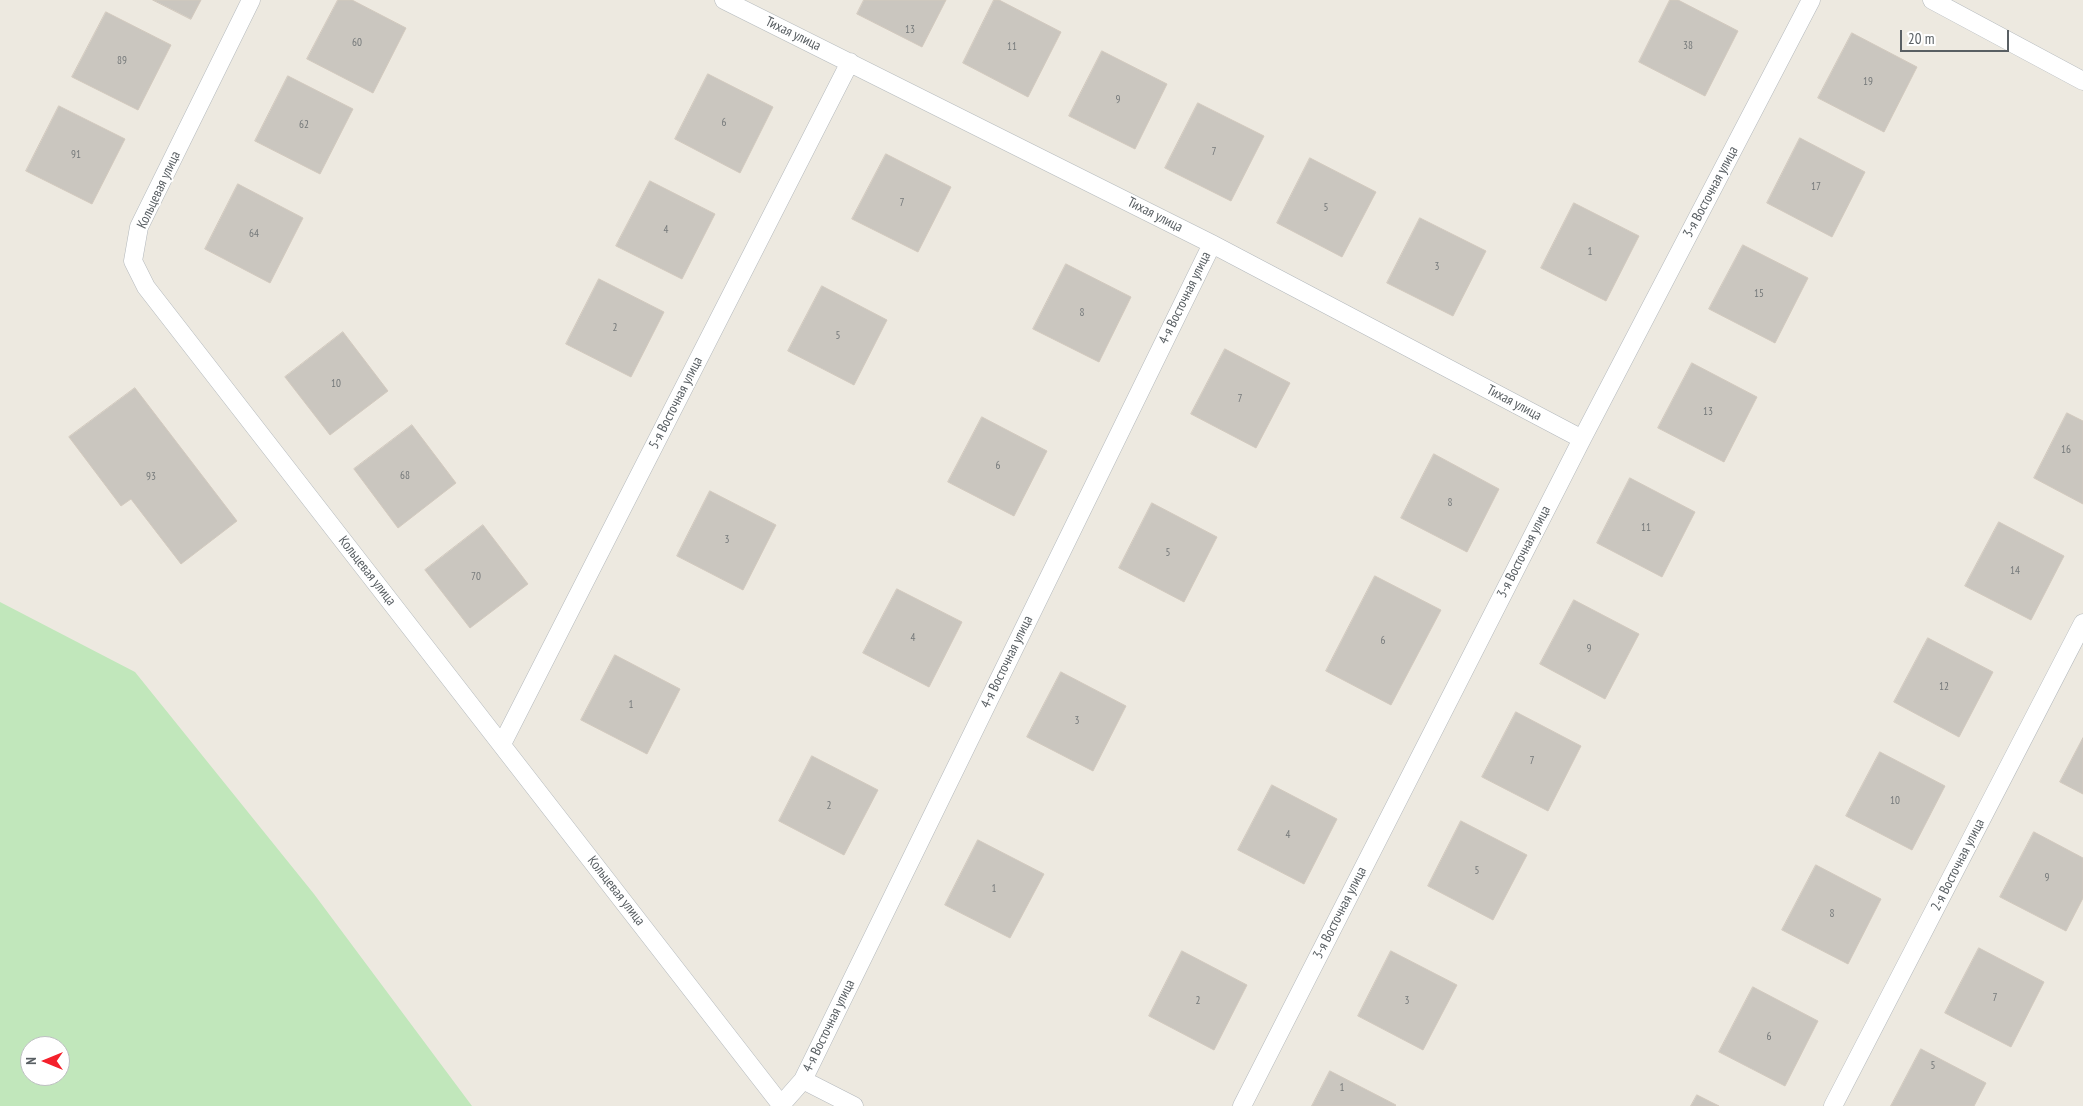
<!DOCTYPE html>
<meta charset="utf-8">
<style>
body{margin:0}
#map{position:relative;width:2083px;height:1106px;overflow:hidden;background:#ede9e0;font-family:"PT Sans Narrow",sans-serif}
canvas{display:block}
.north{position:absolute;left:20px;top:1036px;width:50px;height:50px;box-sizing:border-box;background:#fff;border:1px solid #bdbfc1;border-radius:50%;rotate:270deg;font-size:14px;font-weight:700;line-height:20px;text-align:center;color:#595f63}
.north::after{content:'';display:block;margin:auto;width:18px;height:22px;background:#f4202c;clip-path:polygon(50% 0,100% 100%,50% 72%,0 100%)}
.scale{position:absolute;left:1900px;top:30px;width:109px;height:22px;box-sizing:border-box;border:2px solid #595f63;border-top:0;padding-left:6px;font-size:15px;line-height:18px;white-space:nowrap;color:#595f63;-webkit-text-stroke:4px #fff;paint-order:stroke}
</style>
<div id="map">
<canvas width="2083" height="1106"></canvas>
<div class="north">N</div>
<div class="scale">20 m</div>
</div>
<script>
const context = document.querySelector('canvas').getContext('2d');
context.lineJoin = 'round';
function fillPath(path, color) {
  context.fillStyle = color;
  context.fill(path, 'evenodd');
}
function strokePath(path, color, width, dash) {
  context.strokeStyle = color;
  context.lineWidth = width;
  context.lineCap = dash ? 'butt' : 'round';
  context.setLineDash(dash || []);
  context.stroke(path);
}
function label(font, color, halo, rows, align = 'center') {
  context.font = font + ' "PT Sans Narrow",sans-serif';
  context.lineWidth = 4;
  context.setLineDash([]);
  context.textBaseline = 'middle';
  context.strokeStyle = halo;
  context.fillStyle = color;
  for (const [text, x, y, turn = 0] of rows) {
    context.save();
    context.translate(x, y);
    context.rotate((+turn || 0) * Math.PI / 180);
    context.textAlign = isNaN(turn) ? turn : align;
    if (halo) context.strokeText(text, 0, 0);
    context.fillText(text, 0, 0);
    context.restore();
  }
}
fillPath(new Path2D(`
 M0,602L135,672L314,894L472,1106H0ZM30,1046H60V1076H30Z`), '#c1e7bb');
const building = new Path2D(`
 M153,0H201L191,19Z
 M338,0H352L406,28L373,93L307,59Z
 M864,0H946L922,47L857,14Z
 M994,0H999L1061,32L1028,97L963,63Z
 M1670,0H1678L1738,31L1705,96L1639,62Z
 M106,12L171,45L138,110L72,77Z
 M1852,33L1917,67L1884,132L1818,98Z
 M1102,51L1167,84L1135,149L1069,116Z
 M708,74L773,107L740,173L675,139Z
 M288,76L353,109L320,174L255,141Z
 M1198,103L1264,136L1231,201L1165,168Z
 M59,106L125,139L92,204L26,171Z
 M1800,138L1865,172L1832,237L1767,203Z
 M886,154L951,187L918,252L852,219Z
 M1310,158L1376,192L1342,257L1277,223Z
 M650,181L715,214L682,279L616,246Z
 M238,184L303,218L270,283L205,249Z
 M1574,203L1639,236L1606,301L1541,268Z
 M1420,218L1486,251L1453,316L1387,283Z
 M1743,245L1808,278L1775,343L1709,309Z
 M1066,264L1131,297L1099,362L1033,329Z
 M599,279L664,312L631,377L566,344Z
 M822,286L887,320L854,385L788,351Z
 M343,332L388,391L330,435L285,377Z
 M1225,349L1290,383L1256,448L1191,414Z
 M1692,363L1757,397L1724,462L1658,428Z
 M135,388L237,521L181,564L131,499L121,506L69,437Z
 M2067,413L2083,421V504L2034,478Z
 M982,417L1047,451L1014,516L948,482Z
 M412,425L456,483L398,528L354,469Z
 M1434,454L1499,489L1467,552L1401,518Z
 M1630,478L1695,512L1662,577L1597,543Z
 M710,491L776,525L743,590L677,556Z
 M1152,503L1217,537L1184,602L1119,568Z
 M1999,522L2064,556L2031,620L1965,586Z
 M483,525L528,584L470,628L425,570Z
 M1375,576L1441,610L1391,705L1326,671Z
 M897,589L962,622L929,687L863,653Z
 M1574,600L1639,634L1605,699L1540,664Z
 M1928,638L1993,672L1959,737L1894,702Z
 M615,655L680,689L647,754L581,720Z
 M1061,672L1126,706L1093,771L1027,737Z
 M1516,712L1581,746L1548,811L1482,777Z
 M2083,738V794L2060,782Z
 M1880,752L1945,786L1912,850L1846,816Z
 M812,756L878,790L844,855L779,821Z
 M1272,785L1337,819L1304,884L1238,850Z
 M1461,821L1527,855L1493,920L1428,886Z
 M2034,832L2083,858V898L2066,931L2000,897Z
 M978,840L1044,874L1010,938L945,905Z
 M1816,865L1881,899L1848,964L1782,930Z
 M1979,948L2044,982L2011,1047L1945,1013Z
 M1182,951L1247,985L1214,1050L1149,1016Z
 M1391,951L1457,985L1423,1050L1358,1016Z
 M1753,987L1818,1021L1785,1086L1719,1052Z
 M1921,1049L1986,1083L1974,1106H1891Z
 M1330,1071L1396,1105L1395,1106H1312Z
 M1697,1095L1719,1106H1691Z`);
fillPath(building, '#cac6bf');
strokePath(building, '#d2c9be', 1);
const lane = new Path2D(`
 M251,0L139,227L133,261L146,287L782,1106
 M724,0L1212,244L1582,439
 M1932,0L2083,81
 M502,744L850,62
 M803,1080L1212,244
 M781,1105L803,1080L854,1106
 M1242,1106L1582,439L1811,0
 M1833,1106L2083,623`);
strokePath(lane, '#b3b8bc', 19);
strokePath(lane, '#fff', 18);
label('11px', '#75797a', null, [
 ["13",910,30],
 ["60",357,43],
 ["38",1688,46],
 ["11",1012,47],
 ["89",122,61],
 ["19",1868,82],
 ["9",1118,100],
 ["6",724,123],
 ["62",304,125],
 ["7",1214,152],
 ["91",76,155],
 ["17",1816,187],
 ["7",902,203],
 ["5",1326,208],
 ["4",666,230],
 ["64",254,234],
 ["1",1590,252],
 ["3",1437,267],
 ["15",1759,294],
 ["8",1082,313],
 ["2",615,328],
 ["5",838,336],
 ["10",336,384],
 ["7",1240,399],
 ["13",1708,412],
 ["16",2066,450],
 ["6",998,466],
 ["68",405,476],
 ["93",151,477],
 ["8",1450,503],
 ["11",1646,528],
 ["3",727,540],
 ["5",1168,553],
 ["14",2015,571],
 ["70",476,577],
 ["4",913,638],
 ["6",1383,641],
 ["9",1589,649],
 ["12",1944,687],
 ["1",631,705],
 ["3",1077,721],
 ["7",1532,761],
 ["10",1895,801],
 ["2",829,806],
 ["4",1288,835],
 ["5",1477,871],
 ["9",2047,878],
 ["1",994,889],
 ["8",1832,914],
 ["7",1995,998],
 ["2",1198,1001],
 ["3",1407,1001],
 ["6",1769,1037],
 ["5",1933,1066],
 ["1",1342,1088]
]);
label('14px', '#595f63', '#fff', [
 ["Тихая улица",793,34,26],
 ["Кольцевая улица",159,190,-65],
 ["3-я Восточная улица",1711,192,-62],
 ["Тихая улица",1155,215,27],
 ["4-я Восточная улица",1185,298,-64],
 ["5-я Восточная улица",676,403,-63],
 ["Тихая улица",1514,403,28],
 ["3-я Восточная улица",1524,552,-63],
 ["Кольцевая улица",367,571,52],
 ["4-я Восточная улица",1007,662,-64],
 ["2-я Восточная улица",1958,865,-63],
 ["Кольцевая улица",616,891,52],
 ["3-я Восточная улица",1340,913,-63],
 ["4-я Восточная улица",829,1026,-64]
]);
</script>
